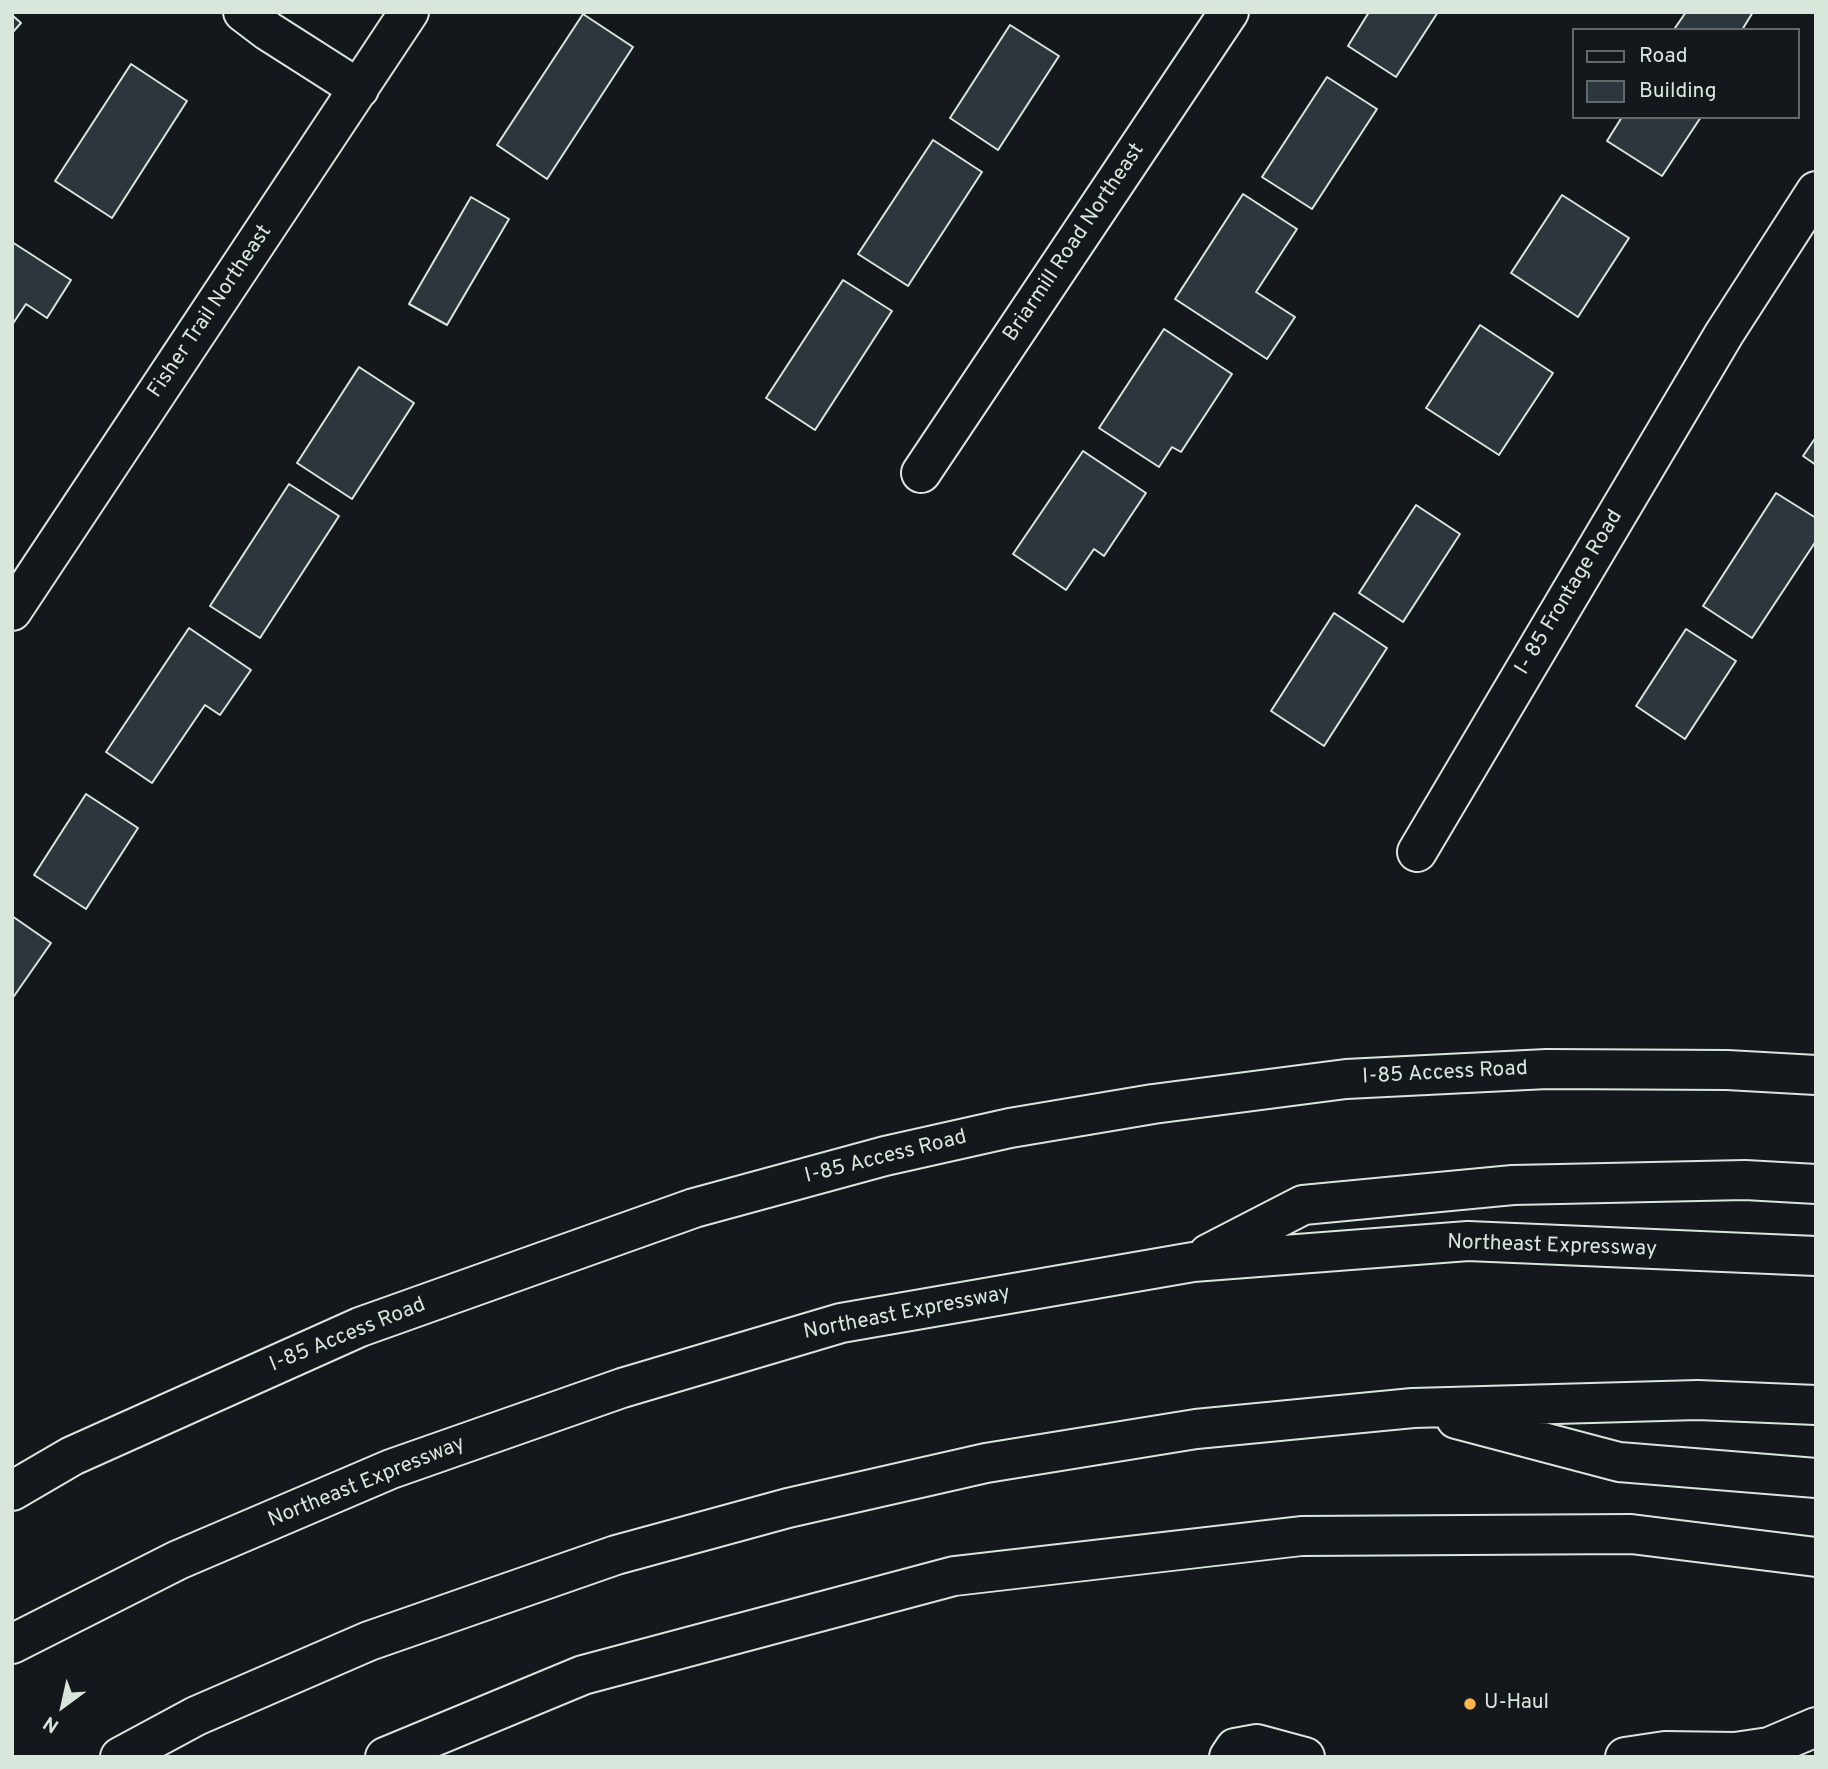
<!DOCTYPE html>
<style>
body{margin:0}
#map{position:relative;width:1828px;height:1769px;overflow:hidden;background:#14181c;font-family:Overpass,sans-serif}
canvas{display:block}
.frame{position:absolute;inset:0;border:14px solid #d8e6dc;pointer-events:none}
.legend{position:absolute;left:1572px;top:28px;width:228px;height:91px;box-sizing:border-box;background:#14181c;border:2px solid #626a69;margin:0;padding:9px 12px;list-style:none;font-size:21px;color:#d8e6dc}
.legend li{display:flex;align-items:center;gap:14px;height:35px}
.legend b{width:35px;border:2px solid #626a69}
.north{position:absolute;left:28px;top:1671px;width:70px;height:70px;-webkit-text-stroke:5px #14181c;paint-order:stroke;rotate:213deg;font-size:19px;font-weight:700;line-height:28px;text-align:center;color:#d8e6dc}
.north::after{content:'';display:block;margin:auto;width:24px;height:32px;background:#d8e6dc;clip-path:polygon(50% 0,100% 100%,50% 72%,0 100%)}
</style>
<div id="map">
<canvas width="1828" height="1769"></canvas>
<div class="frame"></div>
<ul class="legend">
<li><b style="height:9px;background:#14181c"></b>Road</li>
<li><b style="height:19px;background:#2c363c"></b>Building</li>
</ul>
<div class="north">N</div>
</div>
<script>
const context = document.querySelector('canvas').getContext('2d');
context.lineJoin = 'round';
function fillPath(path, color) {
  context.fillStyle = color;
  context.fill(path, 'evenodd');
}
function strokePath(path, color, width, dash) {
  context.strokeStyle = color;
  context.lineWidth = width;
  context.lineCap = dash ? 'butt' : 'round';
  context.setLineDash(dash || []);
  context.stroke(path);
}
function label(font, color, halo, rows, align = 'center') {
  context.font = font + ' Overpass,sans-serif';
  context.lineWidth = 5;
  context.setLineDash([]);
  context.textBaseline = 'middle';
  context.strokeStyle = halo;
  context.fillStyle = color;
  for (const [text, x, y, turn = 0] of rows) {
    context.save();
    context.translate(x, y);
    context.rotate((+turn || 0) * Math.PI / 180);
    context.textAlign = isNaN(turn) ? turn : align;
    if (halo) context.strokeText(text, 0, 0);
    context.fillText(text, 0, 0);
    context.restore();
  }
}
const building = new Path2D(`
 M1369,12H1438L1396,77L1348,46Z
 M1686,12H1753L1742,30H1678L1675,28Z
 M583,14L633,47L547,179L497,145Z
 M12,15L21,23L12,33Z
 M1010,25L1059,56L998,150L950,118Z
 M131,64L187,101L112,218L55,181Z
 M1327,77L1377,109L1312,209L1262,177Z
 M1622,117H1701L1662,176L1607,141Z
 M933,140L982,172L908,286L858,254Z
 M1243,194L1297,229L1256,292L1295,317L1267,359L1175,299Z
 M1562,195L1629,238L1578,317L1511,273Z
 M471,197L509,219L447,325L409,304Z
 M12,242L71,280L47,318L26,304L12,325Z
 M843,280L892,311L815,430L766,398Z
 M1480,325L1553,373L1499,455L1426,408Z
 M1164,329L1232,374L1181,452L1172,447L1159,467L1099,428Z
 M359,367L414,403L352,499L297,463Z
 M1816,437V465L1803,456Z
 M1083,451L1146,493L1104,556L1094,549L1066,590L1013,554Z
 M289,484L339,516L260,638L210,606Z
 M1776,493L1816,518V541L1752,638L1703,606Z
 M1416,505L1460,534L1403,622L1359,593Z
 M1334,613L1387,648L1324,746L1271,711Z
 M189,628L251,670L220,715L205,705L152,783L106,752Z
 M1686,629L1736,661L1685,739L1636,706Z
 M86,794L138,828L86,909L34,875Z
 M12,916L51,943L12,999Z`);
fillPath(building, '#2c363c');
strokePath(building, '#d8e6dc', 2);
const minor = new Path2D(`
 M243,12L268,31L359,89
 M921,473L1229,12
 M12,611L409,12
 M1417,852L1724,334L1816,191
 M1229,1757L1235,1748L1257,1744L1305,1757
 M1625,1757L1665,1751L1735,1752L1769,1747L1816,1727`);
const major = new Path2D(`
 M12,1491L72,1456L360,1327L694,1208L885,1156L1010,1128L1153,1104L1346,1079L1547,1069L1727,1070L1816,1075
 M385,1757L583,1675L954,1576L1301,1536L1631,1534L1816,1557`);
const highway = new Path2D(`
 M1208,1254L1303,1205L1513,1185L1745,1180L1816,1184
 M1456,1419L1619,1462L1816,1478
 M12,1644L178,1560L391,1469L622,1388L841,1323L1193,1262L1468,1241L1816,1256
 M120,1757L196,1716L369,1641L616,1555L788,1508L986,1463L1196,1429L1413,1408L1698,1400L1816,1405`);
strokePath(minor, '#d8e6dc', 42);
strokePath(major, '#d8e6dc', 42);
strokePath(highway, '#d8e6dc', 42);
strokePath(minor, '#14181c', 38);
strokePath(major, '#14181c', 38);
strokePath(highway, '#14181c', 38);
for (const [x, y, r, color] of [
 [1470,1704,7,"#ffb74d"]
]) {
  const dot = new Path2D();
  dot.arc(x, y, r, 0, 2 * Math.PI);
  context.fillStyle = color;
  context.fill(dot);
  strokePath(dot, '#14181c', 2.5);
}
label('21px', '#d8e6dc', '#14181c', [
 ["Briarmill Road Northeast",1075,243,-56],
 ["Fisher Trail Northeast",211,312,-56],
 ["I- 85 Frontage Road",1570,593,-59],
 ["I-85 Access Road",1445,1074,-3],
 ["I-85 Access Road",886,1158,-14],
 ["Northeast Expressway",1552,1247,2],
 ["Northeast Expressway",907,1314,-11],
 ["I-85 Access Road",348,1336,-22],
 ["Northeast Expressway",367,1483,-22]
]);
label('21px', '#d8e6dc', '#14181c', [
 ["U-Haul",1484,1704]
], 'left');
</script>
